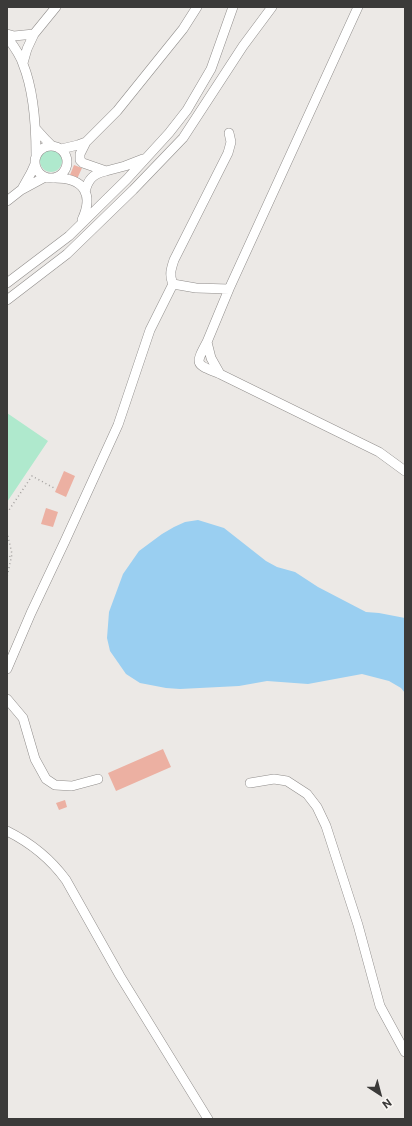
<!DOCTYPE html>
<style>
body{margin:0}
#map{position:relative;width:412px;height:1126px;overflow:hidden;background:#ece9e6;font-family:Commissioner,sans-serif}
canvas{display:block}
.frame{position:absolute;inset:0;border:8px solid #3b3a39;pointer-events:none}
.north{position:absolute;left:360px;top:1074px;width:40px;height:40px;-webkit-text-stroke:3px #f9f6f3;paint-order:stroke;rotate:144deg;font-size:11px;font-weight:700;line-height:16px;text-align:center;color:#3b3a39}
.north::after{content:'';display:block;margin:auto;width:14px;height:18px;background:#3b3a39;clip-path:polygon(50% 0,100% 100%,50% 72%,0 100%)}
</style>
<div id="map">
<canvas width="412" height="1126"></canvas>
<div class="frame"></div>
<div class="north">N</div>
</div>
<script>
const context = document.querySelector('canvas').getContext('2d');
context.lineJoin = 'round';
function fillPath(path, color) {
  context.fillStyle = color;
  context.fill(path, 'evenodd');
}
function strokePath(path, color, width, dash) {
  context.strokeStyle = color;
  context.lineWidth = width;
  context.lineCap = dash ? 'butt' : 'round';
  context.setLineDash(dash || []);
  context.stroke(path);
}
fillPath(new Path2D(`
 M40 161a11 11 0 1 1 22 0a11 11 0 1 1-22 0Z
 M7,413L48,441L7,502Z`), '#afe9cd');
fillPath(new Path2D(`
 M198,520L224,528L266,561L277,567L295,572L318,587L366,612L379,613L405,618V693L401,688L389,681L362,674L308,684L267,681L239,686L180,689L166,688L140,683L126,674L110,651L107,638L109,612L123,574L139,551L162,534L174,527L185,522Z`), '#9acff1');
fillPath(new Path2D(`
 M74,165L82,168L77,179L70,175Z
 M64,471L75,476L66,497L55,492Z
 M46,508L58,512L53,527L41,524Z
 M163,749L171,767L116,791L108,773Z
 M65,800L67,807L59,810L56,803Z`), '#ecb0a2');
const minor = new Path2D(`
 M7,34L14,36L34,34
 M7,37C13,45 20,54 23,64C34,91 36,126 36,155
 M23,63L27,49L34,34L56,7
 M36,129L46,140L52,146
 M35 162a16 16 0 1 1 32 0a16 16 0 1 1-32 0Z
 M61,149L78,145L86,142
 M143,159L125,166L106,171L83,163L80,160V154L86,142L117,111L183,29L197,7
 M55,178C84,178 94,194 82,220
 M22,189L31,173L35,164
 M85,192C88,179 93,174 106,171
 M7,201L21,190L45,177
 M7,283L69,236L127,179L169,133L187,110L211,69L233,7
 M229,289L196,288L173,284C169,275 171,269 174,260L228,153L231,142L229,133
 M7,300L67,254L133,190L183,138L243,46L272,7
 M207,342L229,289L358,7
 M207,342L211,358L220,374C196,364 194,366 207,342Z
 M220,374L379,452L405,471
 M7,669L31,613L65,541L118,425L150,330L173,284
 M7,699L23,718L35,759L46,779L55,785L72,786L98,779
 M250,783L274,779L287,781L307,794L317,807L326,826L358,925L380,1006L405,1052
 M7,831C31,843 50,858 66,880L120,976L208,1119`);
strokePath(minor, '#908d8b', 10);
strokePath(new Path2D(`
 M7,513L32,476L54,488
 M7,532L12,554L7,577
 M7,560L11,555`), '#a4a19f', 1.5, [1, 3]);
strokePath(minor, '#fff', 9);
</script>
